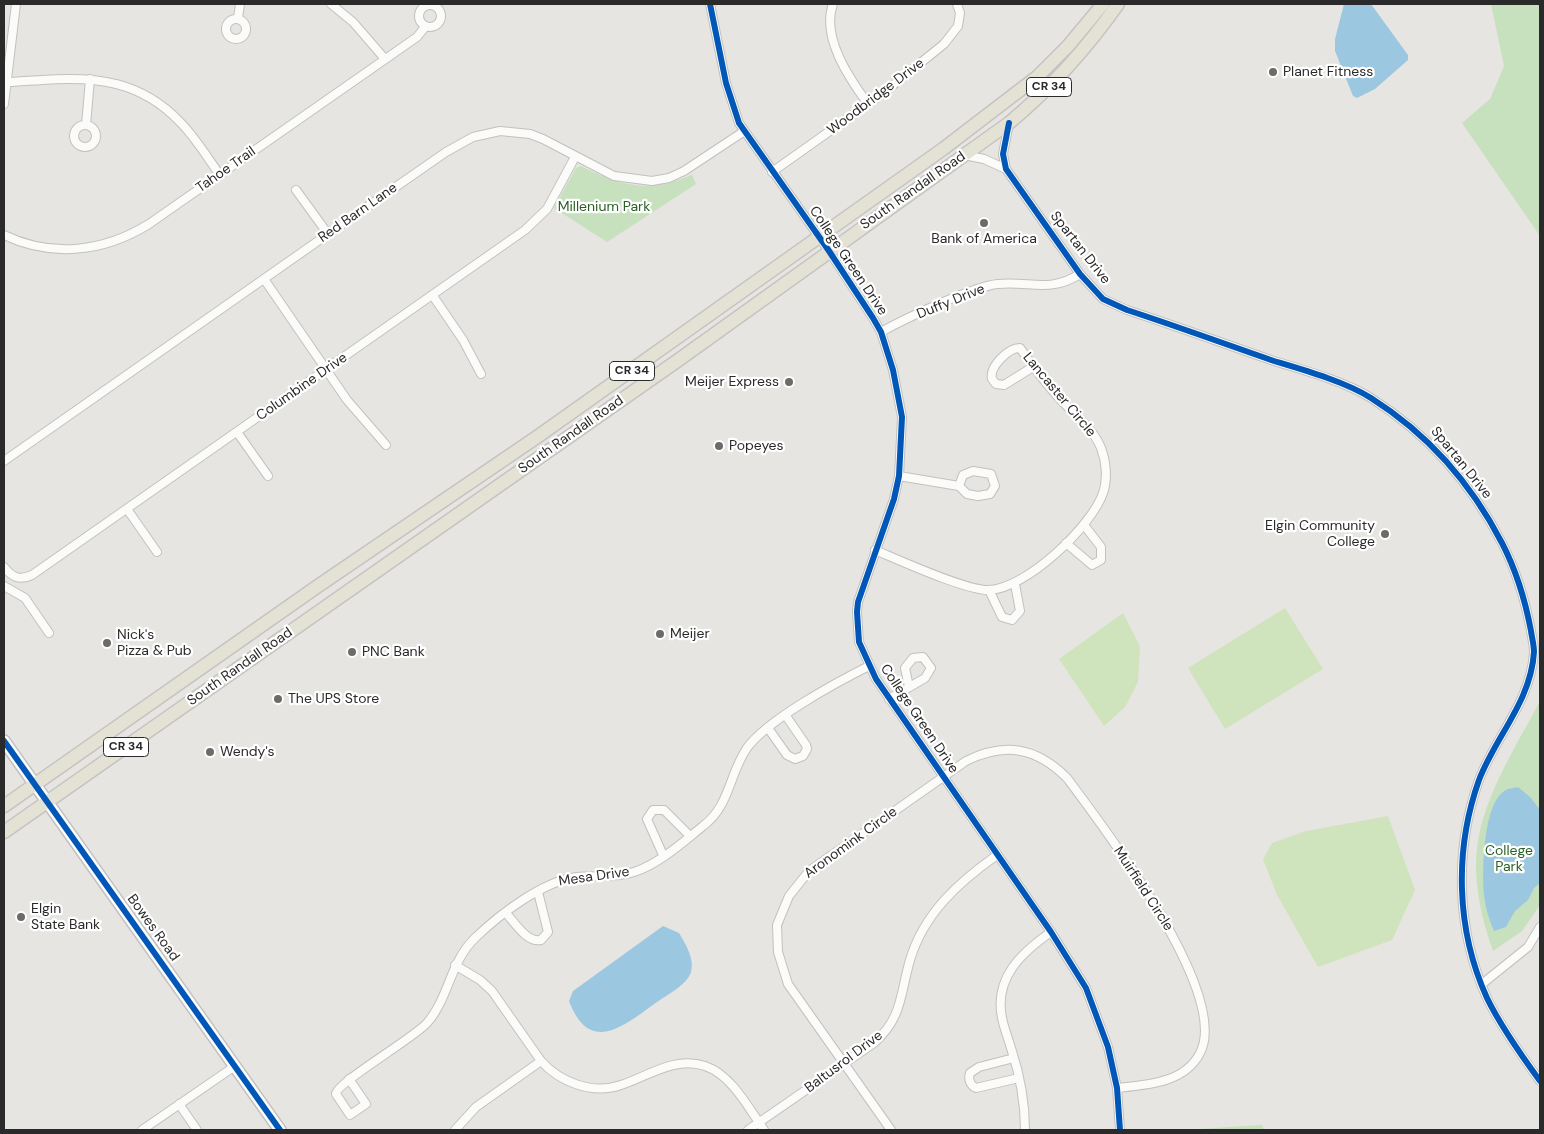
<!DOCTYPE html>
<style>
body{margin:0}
#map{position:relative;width:1544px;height:1134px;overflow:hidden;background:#e7e5e1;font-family:"DM Sans",sans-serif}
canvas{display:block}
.frame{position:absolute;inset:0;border:5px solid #2a2a2a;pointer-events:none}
</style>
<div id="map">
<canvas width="1544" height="1134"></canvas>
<div class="frame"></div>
</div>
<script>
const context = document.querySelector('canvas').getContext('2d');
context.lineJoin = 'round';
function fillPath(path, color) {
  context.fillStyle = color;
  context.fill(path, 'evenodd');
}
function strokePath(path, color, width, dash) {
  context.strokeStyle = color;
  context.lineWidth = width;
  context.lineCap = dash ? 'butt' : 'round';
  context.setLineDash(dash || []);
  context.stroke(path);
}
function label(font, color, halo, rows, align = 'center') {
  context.font = font + ' "DM Sans",sans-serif';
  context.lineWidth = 4.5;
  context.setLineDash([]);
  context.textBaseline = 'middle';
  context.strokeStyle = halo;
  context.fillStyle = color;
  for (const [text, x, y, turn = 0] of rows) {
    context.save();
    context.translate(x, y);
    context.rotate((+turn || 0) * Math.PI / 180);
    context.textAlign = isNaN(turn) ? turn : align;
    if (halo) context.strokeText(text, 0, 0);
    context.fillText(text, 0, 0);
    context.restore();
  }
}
fillPath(new Path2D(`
 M1491,4H1540V236L1462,123L1490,99L1504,66Z
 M581,166C622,187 648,193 692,175L696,184L607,242L554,208L576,168Z
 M1540,701V905L1522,931L1493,951C1481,917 1472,878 1478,841C1486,792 1517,745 1540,701Z
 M1262,1125L1264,1130H1183Z`), '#c7e0bd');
fillPath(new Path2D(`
 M1285,608L1323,669L1225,729L1188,668Z
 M1123,613L1140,646L1138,682L1125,707L1104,726L1059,659Z
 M1388,816L1415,890L1392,940L1318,967L1277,895L1263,859L1272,843L1306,831Z`), '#cfe3bc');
fillPath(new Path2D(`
 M1344,4H1371L1408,55V60L1375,89L1357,98L1353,96L1335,51V39Z
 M1518,787L1530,797L1540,810V883L1534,888L1528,900L1515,911L1506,927L1494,931C1489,919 1485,907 1484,894C1482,870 1483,802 1506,790C1509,788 1515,788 1518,787Z
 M663,926L679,933C685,943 695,959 691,972C687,985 667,995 657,1002C626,1024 590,1057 569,1001L573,991Z`), '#9cc7e1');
const minor = new Path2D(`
 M331,4L353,22L385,59
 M710,4L726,83L739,123L829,251L873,318L881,332L893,370L902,417L899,476L894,499L858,602L857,612L859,642L876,679L1051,932L1086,988L1108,1047L1117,1088L1120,1130
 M833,4C821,37 849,78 868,104
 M419 16a11 11 0 1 1 22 0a11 11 0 1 1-22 0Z
 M238,18L240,4
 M226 29a10 10 0 1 1 20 0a10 10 0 1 1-20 0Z
 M4,83C16,81 30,81 42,80C96,76 141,81 180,122C195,137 207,157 220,175
 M4,104L16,4
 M1009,123L1003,154L1006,169L1080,274L1103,299L1127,310C1176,326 1225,344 1274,361C1304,370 1346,382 1371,398C1428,434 1471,483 1502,543C1517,572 1525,599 1531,631C1532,638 1534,645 1534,652C1531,701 1496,736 1479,780C1454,850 1456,930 1487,998C1501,1027 1521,1055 1540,1081
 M86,125L90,79
 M74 136a11 11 0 1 1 22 0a11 11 0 1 1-22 0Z
 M964,155L984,159L1006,169
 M772,172L882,94L944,44L958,26L960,13L957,4
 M296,190L328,234
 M4,235C52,258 104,252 149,224L417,37L425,27
 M264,279L347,400L386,445
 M433,296L463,340L481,374
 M881,332C904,319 974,286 998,284C1031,281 1050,293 1080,274
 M237,432L268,476
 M4,461L328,234L446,152L473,137L500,131L530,134L543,139L614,176L652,181L669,178L684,171L743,132
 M899,476L959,486L967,494L978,496L990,494L995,486L991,474L973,471L963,475L959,486
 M127,509L157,552
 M1066,543L1092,565L1101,560V547L1084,525
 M875,550C899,560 967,591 989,590C1026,589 1092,526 1103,493C1108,479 1106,461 1101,448C1093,428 1074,414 1060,399C1045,383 1033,366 1020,348C1008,348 989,367 992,379L996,384L1004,385L1033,367
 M4,567C12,577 19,581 32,575L525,230L547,209L575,157
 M4,586L25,598L49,633
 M989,590L1002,617L1012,620L1020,611L1015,584
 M889,699L925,678L931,668L923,657L913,658L905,668L909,687
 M768,728L787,755L795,759L803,756L807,749L806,745L786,716
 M663,855L647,819L653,810H664L690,836
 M506,913C515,923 527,943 541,940L548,932L538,892
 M455,965L480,980L492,991L541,1061C560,1082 592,1095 621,1085C649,1076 674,1056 705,1066C732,1075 749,1109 764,1130
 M1482,984L1528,947L1540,927
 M1014,1058L979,1067L970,1073C968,1079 970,1085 976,1088L1019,1078
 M349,1079L366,1104L350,1115L336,1094C336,1083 414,1038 427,1023C449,998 450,962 475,938C500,914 543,881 577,877C596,875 616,878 634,872C659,864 683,842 703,826C730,806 729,774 747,748C767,720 837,682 869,666
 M179,1104L197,1130
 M142,1130L235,1066
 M455,1130L476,1107L541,1061
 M748,1130L874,1043C903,1017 900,994 910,960C924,913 959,882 997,855
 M891,1130L788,984L778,952L777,925L789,896L809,871L966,761C1005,742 1036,747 1067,778C1103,826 1231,994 1200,1053C1185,1083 1147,1085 1117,1088
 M1025,1130C1025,1102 1020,1075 1011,1048C1008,1038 1004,1028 1002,1018C994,978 1021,953 1051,932`);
const secondary = new Path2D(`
 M4,741L280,1130`);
const primary = new Path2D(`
 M4,806L318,586L537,437L943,149L1037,77L1068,46L1103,4
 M4,832L677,361L1009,123C1051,88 1087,48 1118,4`);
strokePath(minor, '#c2c1c0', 10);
strokePath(secondary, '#c2c1c0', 14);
strokePath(primary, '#c4c3c2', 15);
strokePath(minor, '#fbfbfa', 8);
strokePath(secondary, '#fbfbfa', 11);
strokePath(primary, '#e4e2d5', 12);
strokePath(new Path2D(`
 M710,4L726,83L739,123L829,251L873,318L881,332L893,370L902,417L899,476L894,499L858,602L857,612L859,642L876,679L1051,932L1086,988L1108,1047L1117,1088L1120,1130
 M1009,123L1003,154L1006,169L1080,274L1103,299L1127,310C1176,326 1225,344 1274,361C1304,370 1346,382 1371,398C1428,434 1471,483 1502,543C1517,572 1525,599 1531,631C1532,638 1534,645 1534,652C1531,701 1496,736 1479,780C1454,850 1456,930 1487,998C1501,1027 1521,1055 1540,1081
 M4,741L280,1130`), '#0057b8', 6);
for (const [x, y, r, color] of [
 [1273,72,5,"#6c6b6a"],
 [984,223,5,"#6c6b6a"],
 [789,382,5,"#6c6b6a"],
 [719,446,5,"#6c6b6a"],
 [1385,534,5,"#6c6b6a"],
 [660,634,5,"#6c6b6a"],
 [107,643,5,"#6c6b6a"],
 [352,652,5,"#6c6b6a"],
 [278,699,5,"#6c6b6a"],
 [210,752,5,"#6c6b6a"],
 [21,917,5,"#6c6b6a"]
]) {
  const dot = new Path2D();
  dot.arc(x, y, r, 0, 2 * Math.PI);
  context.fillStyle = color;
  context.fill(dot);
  strokePath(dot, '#fff', 2);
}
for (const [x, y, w] of [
 [1049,87,45],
 [632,371,45],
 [126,747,45]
]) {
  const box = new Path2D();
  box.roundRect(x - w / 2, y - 9.5, w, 19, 4);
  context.fillStyle = '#fff';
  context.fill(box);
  strokePath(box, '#2a2a2a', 1);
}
label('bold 12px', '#2a2a2a', null, [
 ["CR 34",1049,87],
 ["CR 34",632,371],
 ["CR 34",126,747]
]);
label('14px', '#2a2a2a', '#fff', [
 ["Planet Fitness",1283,72],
 ["Bank of America",984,239,"center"],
 ["Meijer Express",779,382,"right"],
 ["Popeyes",729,446],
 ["Elgin Community",1375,526,"right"],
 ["College",1375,542,"right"],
 ["Meijer",670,634],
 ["Nick's",117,635],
 ["Pizza & Pub",117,651],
 ["PNC Bank",362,652],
 ["The UPS Store",288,699],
 ["Wendy's",220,752],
 ["Elgin",31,909],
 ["State Bank",31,925]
], 'left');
label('14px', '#2a2a2a', '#fff', [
 ["Woodbridge Drive",876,97,-37],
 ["Tahoe Trail",226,170,-35],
 ["South Randall Road",913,191,-35],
 ["Red Barn Lane",358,213,-35],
 ["Spartan Drive",1080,248,52],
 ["College Green Drive",848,261,56],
 ["Duffy Drive",951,302,-22],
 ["Columbine Drive",302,387,-35],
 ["Lancaster Circle",1059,395,50],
 ["South Randall Road",571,435,-35],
 ["Spartan Drive",1461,463,51],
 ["South Randall Road",240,667,-35],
 ["College Green Drive",919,719,56],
 ["Aronomink Circle",851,843,-36],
 ["Mesa Drive",594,877,-8],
 ["Muirfield Circle",1143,889,57],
 ["Bowes Road",153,928,54],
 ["Baltusrol Drive",844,1062,-37]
]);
label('14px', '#285f22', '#fff', [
 ["Millenium Park",604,207],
 ["College",1509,851],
 ["Park",1509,867]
]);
</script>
